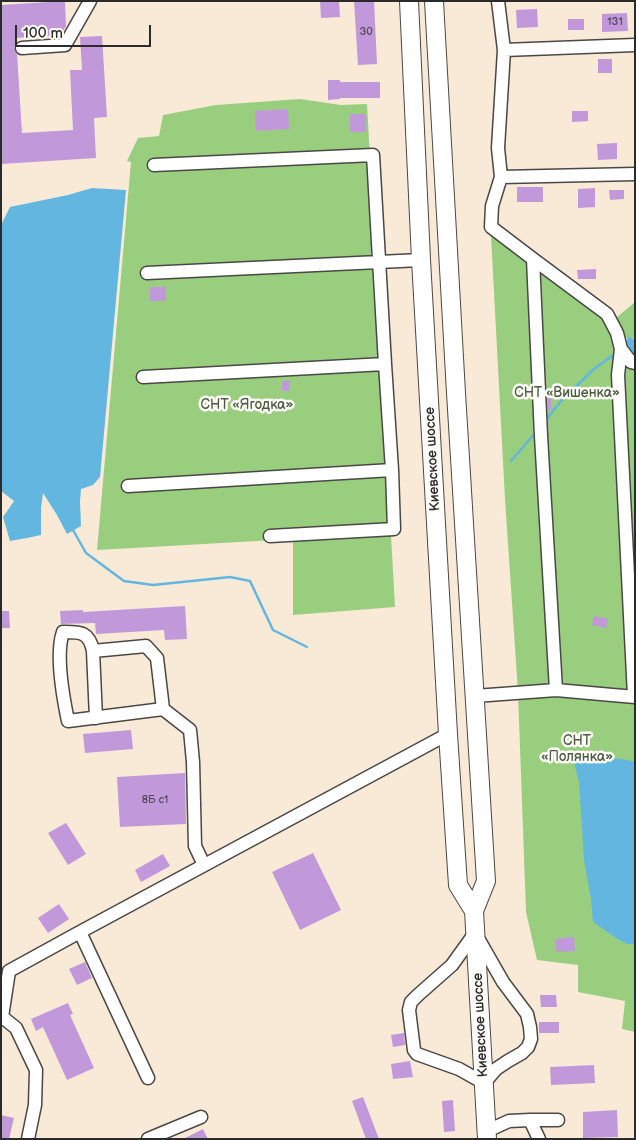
<!DOCTYPE html>
<meta charset="utf-8">
<style>
body{margin:0}
#map{position:relative;width:636px;height:1140px;overflow:hidden;background:#f8ead7;font-family:"Balsamiq Sans",sans-serif}
canvas{display:block}
.frame{position:absolute;inset:0;border:2px solid #2b2b2b;pointer-events:none}
.scale{position:absolute;left:15px;top:25px;width:136px;height:22px;box-sizing:border-box;border:2px solid #2b2b2b;border-top:0;padding-left:6px;font-size:15px;line-height:18px;white-space:nowrap;color:#2b2b2b;-webkit-text-stroke:4px #fdfcf7;paint-order:stroke}
</style>
<div id="map">
<canvas width="636" height="1140"></canvas>
<div class="frame"></div>
<div class="scale">100 m</div>
</div>
<script>
const context = document.querySelector('canvas').getContext('2d');
context.lineJoin = 'round';
function fillPath(path, color) {
  context.fillStyle = color;
  context.fill(path, 'evenodd');
}
function strokePath(path, color, width, dash) {
  context.strokeStyle = color;
  context.lineWidth = width;
  context.lineCap = dash ? 'butt' : 'round';
  context.setLineDash(dash || []);
  context.stroke(path);
}
function label(font, color, halo, rows, align = 'center') {
  context.font = font + ' "Balsamiq Sans",sans-serif';
  context.lineWidth = 5;
  context.setLineDash([]);
  context.textBaseline = 'middle';
  context.strokeStyle = halo;
  context.fillStyle = color;
  for (const [text, x, y, turn = 0] of rows) {
    context.save();
    context.translate(x, y);
    context.rotate((+turn || 0) * Math.PI / 180);
    context.textAlign = isNaN(turn) ? turn : align;
    if (halo) context.strokeText(text, 0, 0);
    context.fillText(text, 0, 0);
    context.restore();
  }
}
fillPath(new Path2D(`
 M300,99L341,105L367,104L395,607L293,615V539L97,550L131,162L127,161L138,138L159,136L163,115L216,105Z
 M491,236L616,318L635,302V338H618L635,366V1032L622,1029L625,1001L578,992V965L537,960L526,912L518,692L505,499Z`), '#99ce7f');
fillPath(new Path2D(`
 M92,188L126,190L100,477L93,485L81,489L80,501L81,526L67,534L57,515L43,493L41,508V535L27,538L10,541L3,517L14,501L1,491V225L10,207L68,195Z
 M628,337L635,339V361C630,353 622,346 628,337Z
 M584,756L622,759L635,762V944H627L619,940L593,922L591,900L584,860L579,782L574,762Z`), '#63b6df');
strokePath(new Path2D(`
 M546,420L560,402L594,369L616,353
 M511,461L536,432
 M73,530L86,553L124,581L153,585L230,577L250,581L273,630L307,647`), '#63b6df', 2.5);
fillPath(new Path2D(`
 M65,1L66,26L61,35L16,38V43L14,48L17,54L22,133L73,130L70,70H82L80,37L102,36L107,117L94,118L96,158L1,164V5Z
 M320,1H339L340,17L321,18Z
 M354,1H374L377,64L358,65Z
 M537,9L538,27L517,28L516,10Z
 M627,13L628,31L602,32V14Z
 M568,19H584V30H568Z
 M598,59H612V73H598Z
 M328,80H340V82H380V98H340V99L328,100Z
 M288,109L289,129L256,131L255,111Z
 M572,111H588V121L572,122Z
 M350,114H366V132H350Z
 M617,143V159L598,160L597,144Z
 M517,187H543V202H517Z
 M595,188V207L578,208V189Z
 M609,190H624V199L610,200Z
 M596,269V279H578L577,270Z
 M150,287H166V301H150Z
 M282,381H290L289,391H282Z
 M547,396H551V410H548Z
 M185,606L187,639L165,640L164,630L96,634L95,623L61,624L60,611L83,610V612Z
 M1,611H9L10,628H1Z
 M594,616L608,619L606,628L592,625Z
 M131,730L133,749L85,753L83,734Z
 M185,773L186,824L120,827L117,777Z
 M66,823L86,854L68,865L48,833Z
 M313,853L341,910L300,930L272,872Z
 M163,854L170,866L141,882L135,870Z
 M59,904L69,919L48,933L38,918Z
 M574,937L575,951L556,952L555,939Z
 M85,962L92,978L77,985L69,969Z
 M540,995H556L557,1007H541Z
 M68,1003L73,1014L70,1015L94,1068L67,1080L43,1027L36,1031L31,1019Z
 M539,1022H559V1033H539Z
 M404,1033L405,1045L393,1047L391,1035Z
 M410,1061L413,1077L393,1079L391,1064Z
 M594,1065L595,1083L551,1085L550,1067Z
 M363,1097L379,1139H366L352,1101Z
 M453,1100L455,1131L444,1132L442,1101Z
 M617,1110L618,1137L583,1138V1112Z
 M1,1115L14,1118L9,1139H1Z
 M203,1129L208,1139H183Z`), '#c199da');
const minor = new Path2D(`
 M498,1L504,50L498,148L501,177L492,206L491,227L533,259L607,314L617,333L621,349L631,362L635,363
 M22,48L65,45L90,1
 M504,50L635,45
 M501,177L635,174
 M533,259L541,436L556,690
 M147,273L421,260
 M621,349L618,375L634,696
 M143,377L385,364L373,155L154,165
 M128,486L392,470L385,364
 M270,536L394,529L392,470
 M93,651L96,718
 M475,696L556,690L635,697
 M163,709L68,721C63,697 55,655 63,632C80,632 89,631 93,651L146,646L157,658L163,709L190,730L193,762L195,846L204,865
 M80,932L148,1078
 M475,933L503,982L527,1014L530,1027L531,1039L528,1047L522,1053L508,1061L496,1069L484,1083L459,1069L417,1054L414,1050L409,1010L411,1002L418,995L452,965Z
 M1,1017L6,1020L16,1028L36,1070L35,1105L28,1139
 M2,1017L9,971L80,932L448,734
 M530,1120H558
 M487,1131L509,1121L530,1120L539,1139
 M148,1139L201,1117`);
const highway = new Path2D(`
 M409,1L421,260L448,734L458,885L474,911
 M434,1L456,393L486,881L474,911L487,1139`);
strokePath(minor, '#4a4845', 15);
strokePath(highway, '#4a4845', 20);
strokePath(minor, '#fff', 12);
strokePath(highway, '#fff', 18);
label('11px', '#504657', null, [
 ["131",615,22],
 ["30",366,32],
 ["8Б с1",155,800]
]);
label('14px', '#4c5c44', '#fdfcf7', [
 ["СНТ «Вишенка»",567,393],
 ["СНТ «Ягодка»",247,405],
 ["СНТ",577,741],
 ["«Полянка»",577,757]
]);
label('14px', '#2b2b2b', '#fdfcf7', [
 ["Киевское шоссе",433,459,-93],
 ["Киевское шоссе",481,1025,-93]
]);
</script>
